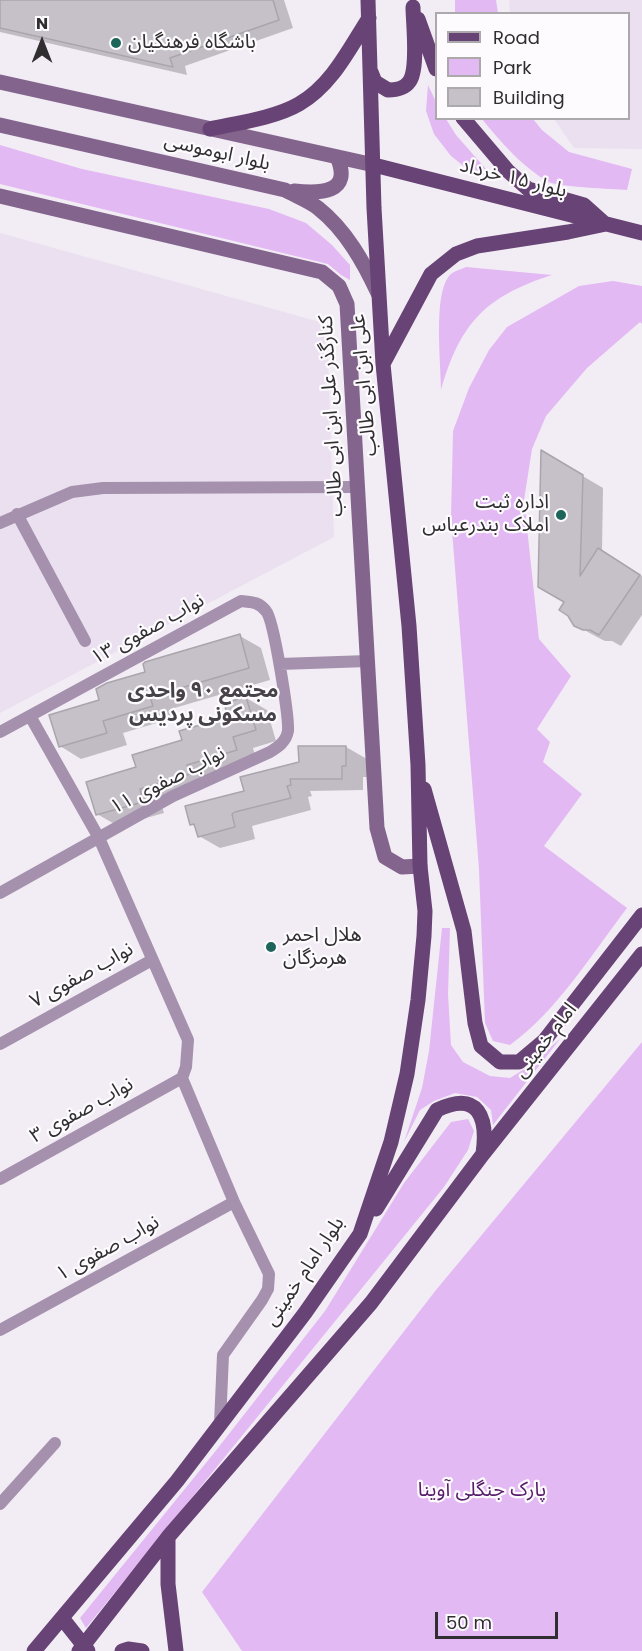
<!DOCTYPE html>
<meta charset="utf-8">
<style>
body{margin:0}
#map{position:relative;width:642px;height:1651px;overflow:hidden;background:#f2ecf4;font-family:Poppins,sans-serif}
canvas{display:block}
.legend{position:absolute;left:435px;top:12px;width:195px;height:108px;box-sizing:border-box;background:#fdfbfe;border:2px solid #aba9ac;margin:0;padding:8px 10px;list-style:none;font-size:18px;color:#302e31}
.legend li{display:flex;align-items:center;gap:12px;height:30px}
.legend b{width:30px;border:2px solid #aba9ac}
.north{position:absolute;left:12px;top:12px;width:60px;height:60px;-webkit-text-stroke:4px #fdfbfe;paint-order:stroke;rotate:0deg;font-size:16px;font-weight:700;line-height:24px;text-align:center;color:#302e31}
.north::after{content:'';display:block;margin:auto;width:21px;height:27px;background:#302e31;clip-path:polygon(50% 0,100% 100%,50% 72%,0 100%)}
.scale{position:absolute;left:435px;top:1612px;width:123px;height:27px;box-sizing:border-box;border:3px solid #302e31;border-top:0;padding-left:8px;font-size:18px;line-height:21px;white-space:nowrap;color:#302e31;-webkit-text-stroke:4px #fdfbfe;paint-order:stroke}
</style>
<div id="map">
<canvas width="642" height="1651"></canvas>
<ul class="legend">
<li><b style="height:8px;background:#684375"></b>Road</li>
<li><b style="height:16px;background:#e3b9f3"></b>Park</li>
<li><b style="height:16px;background:#c6c0c8"></b>Building</li>
</ul>
<div class="north">N</div>
<div class="scale">50 m</div>
</div>
<script>
const context = document.querySelector('canvas').getContext('2d');
context.lineJoin = 'round';
function fillPath(path, color) {
  context.fillStyle = color;
  context.fill(path, 'evenodd');
}
function strokePath(path, color, width, dash) {
  context.strokeStyle = color;
  context.lineWidth = width;
  context.lineCap = dash ? 'butt' : 'round';
  context.setLineDash(dash || []);
  context.stroke(path);
}
function label(font, color, halo, rows, align = 'center') {
  context.font = font + ' Poppins,"Noto Sans Arabic",sans-serif';
  context.lineWidth = 4.5;
  context.setLineDash([]);
  context.textBaseline = 'middle';
  context.strokeStyle = halo;
  context.fillStyle = color;
  for (const [text, x, y, turn = 0] of rows) {
    context.save();
    context.translate(x, y);
    context.rotate((+turn || 0) * Math.PI / 180);
    context.textAlign = isNaN(turn) ? turn : align;
    if (halo) context.strokeText(text, 0, 0);
    context.fillText(text, 0, 0);
    context.restore();
  }
}
fillPath(new Path2D(`
 M509,0H642V149L574,148L554,119L628,118V14L510,13Z
 M0,233L327,324L334,537L0,713Z`), '#ebe0ef');
fillPath(new Path2D(`
 M455,0H496L498,13H455Z
 M428,85L436,102V118L446,119L456,135L493,177L471,172L451,156L434,134L426,111Z
 M482,119H533L542,130L569,152L632,169L627,190C613,189 559,187 549,182C523,168 500,141 482,119Z
 M0,145L82,169L269,209L306,223L332,245L350,265V280L341,275L328,264L0,184Z
 M466,267L552,275C486,296 460,323 441,390C441,363 433,296 449,276C453,271 460,270 466,267Z
 M613,281L642,286V324L640,322L587,368L546,416L532,449L524,500L539,639L571,676L537,729L550,742L543,762L582,794L544,846L627,908C592,954 557,1011 510,1045L493,1041L485,1023L479,869L451,518L453,431L469,388L489,350L507,327L579,286Z
 M442,928H450L448,994L451,1045L463,1062L490,1076L510,1078L526,1068L560,1039L493,1125L491,1110L477,1097L455,1093L434,1101L420,1110L404,1142L422,1088L429,1051Z
 M642,1042V1651H242L202,1592L436,1290Z
 M468,1119L474,1131L468,1150L444,1187L86,1628L80,1618L214,1453L325,1311L404,1183L451,1122Z`), '#e3b9f3');
fillPath(new Path2D(`
 M0,0H284L293,28L185,66L187,75L0,32Z
 M542,452L603,488L602,552L642,576V615L621,646L612,641H605L597,637L575,625L566,602Z
 M240,636L261,648L270,680L171,709L173,718L123,733L127,745L81,759L60,746L101,701L147,673Z
 M246,698L267,710L276,741L253,748L257,762L160,800L164,813L118,826L97,814L138,768L184,741L230,718Z
 M346,747L367,759V777H363V790L310,791L312,796L308,797L311,810L252,826L255,839L220,848L199,836L197,828L191,824L246,792L300,763Z`), '#0003');
const building = new Path2D(`
 M0,0H273L279,20L170,58L173,67L0,28Z
 M541,450L583,475L580,576L598,548L640,575L599,635L590,630H583L574,626L568,616L559,610L564,602L538,587Z
 M240,634L249,668L150,697L153,706L103,721L107,733L59,747L49,715L99,700L96,689L107,683L145,672L143,664L145,662Z
 M246,697L256,730L233,737L237,750L187,765L190,774L140,789L143,802L96,815L86,782L136,767L132,755L182,740L179,731L228,717L224,703Z
 M298,746H346V766H342V779H290L291,785L287,786L291,798L235,812L232,814L235,827L198,837L194,824L190,825L185,806L244,791L240,777L299,762Z`);
fillPath(building, '#c6c0c8');
strokePath(building, '#aaa5ac', 1.5);
strokePath(new Path2D(`
 M17,514L85,641
 M0,523L72,492L103,488L357,487
 M280,664L368,661
 M30,716L99,838L188,1040L186,1067L182,1078L234,1202L269,1274L268,1289L262,1300L223,1355L220,1424
 M0,732L241,601C252,602 259,602 266,611C274,620 289,717 288,731C286,742 278,747 270,752L173,796L0,893
 M0,1044L152,960
 M0,1179L182,1078
 M0,1330L234,1202
 M0,1504L55,1443`), '#a591ad', 12);
strokePath(new Path2D(`
 M0,82L374,165
 M0,125L285,190C296,196 309,201 318,208C346,230 364,263 378,293
 M294,191C320,194 353,193 337,157
 M0,196L322,272L339,286L347,304L377,828L385,857L402,867L420,866`), '#82648d', 15);
strokePath(new Path2D(`
 M418,19L436,69
 M371,72L375,82L388,90C396,90 404,89 409,82C419,69 413,24 413,7
 M463,118L508,171L528,189L584,205L603,222
 M210,129C237,123 275,118 299,104C332,85 349,49 369,18
 M374,165L642,233
 M384,362L431,274L456,254L477,246L568,232L606,224
 M424,789L464,931L475,1023L481,1046L500,1062H519L544,1041L642,915
 M376,1209L437,1110C479,1090 488,1118 483,1154
 M168,1537V1584L176,1651
 M62,1618L88,1651
 M34,1651L177,1481L305,1313L360,1234L391,1142L407,1074L418,1000L424,936L425,911L420,866L418,765L409,626L383,364L374,208L368,0
 M79,1651L168,1537L371,1303L483,1154L642,954
 M122,1651L128,1649L142,1651`), '#684375', 15);
for (const [x, y, r, color] of [
 [116,43,6,"#1d655b"],
 [561,515,6,"#1d655b"],
 [271,947,6,"#1d655b"]
]) {
  const dot = new Path2D();
  dot.arc(x, y, r, 0, 2 * Math.PI);
  context.fillStyle = color;
  context.fill(dot);
  strokePath(dot, '#fdfbfe', 2);
}
label('20px', '#302e31', '#fdfbfe', [
 ["باشگاه فرهنگیان",128,43],
 ["اداره ثبت",549,503,"right"],
 ["املاک بندرعباس",549,526,"right"],
 ["هلال احمر",283,936],
 ["هرمزگان",283,959]
], 'left');
label('20px', '#302e31', '#fdfbfe', [
 ["بلوار ابوموسی",217,153,13],
 ["بلوار ۱۵ خرداد",513,179,14],
 ["علی ابن ابی طالب",365,385,-95],
 ["کنارگذر علی ابن ابی طالب",332,416,-93],
 ["نواب صفوی ۱۳",148,630,-29],
 ["نواب صفوی ۱۱",168,781,-27],
 ["نواب صفوی ۷",82,976,-29],
 ["امام خمینی",546,1041,-52],
 ["نواب صفوی ۳",82,1111,-29],
 ["نواب صفوی ۱",108,1249,-29],
 ["بلوار امام خمینی",305,1272,-56]
]);
label('20px', '#561b69', '#fdfbfe', [
 ["پارک جنگلی آوینا",482,1491]
]);
label('bold 21px', '#464248', '#fdfbfe', [
 ["مجتمع ٩٠ واحدی",203,692],
 ["مسکونی پردیس",203,716]
]);
</script>
